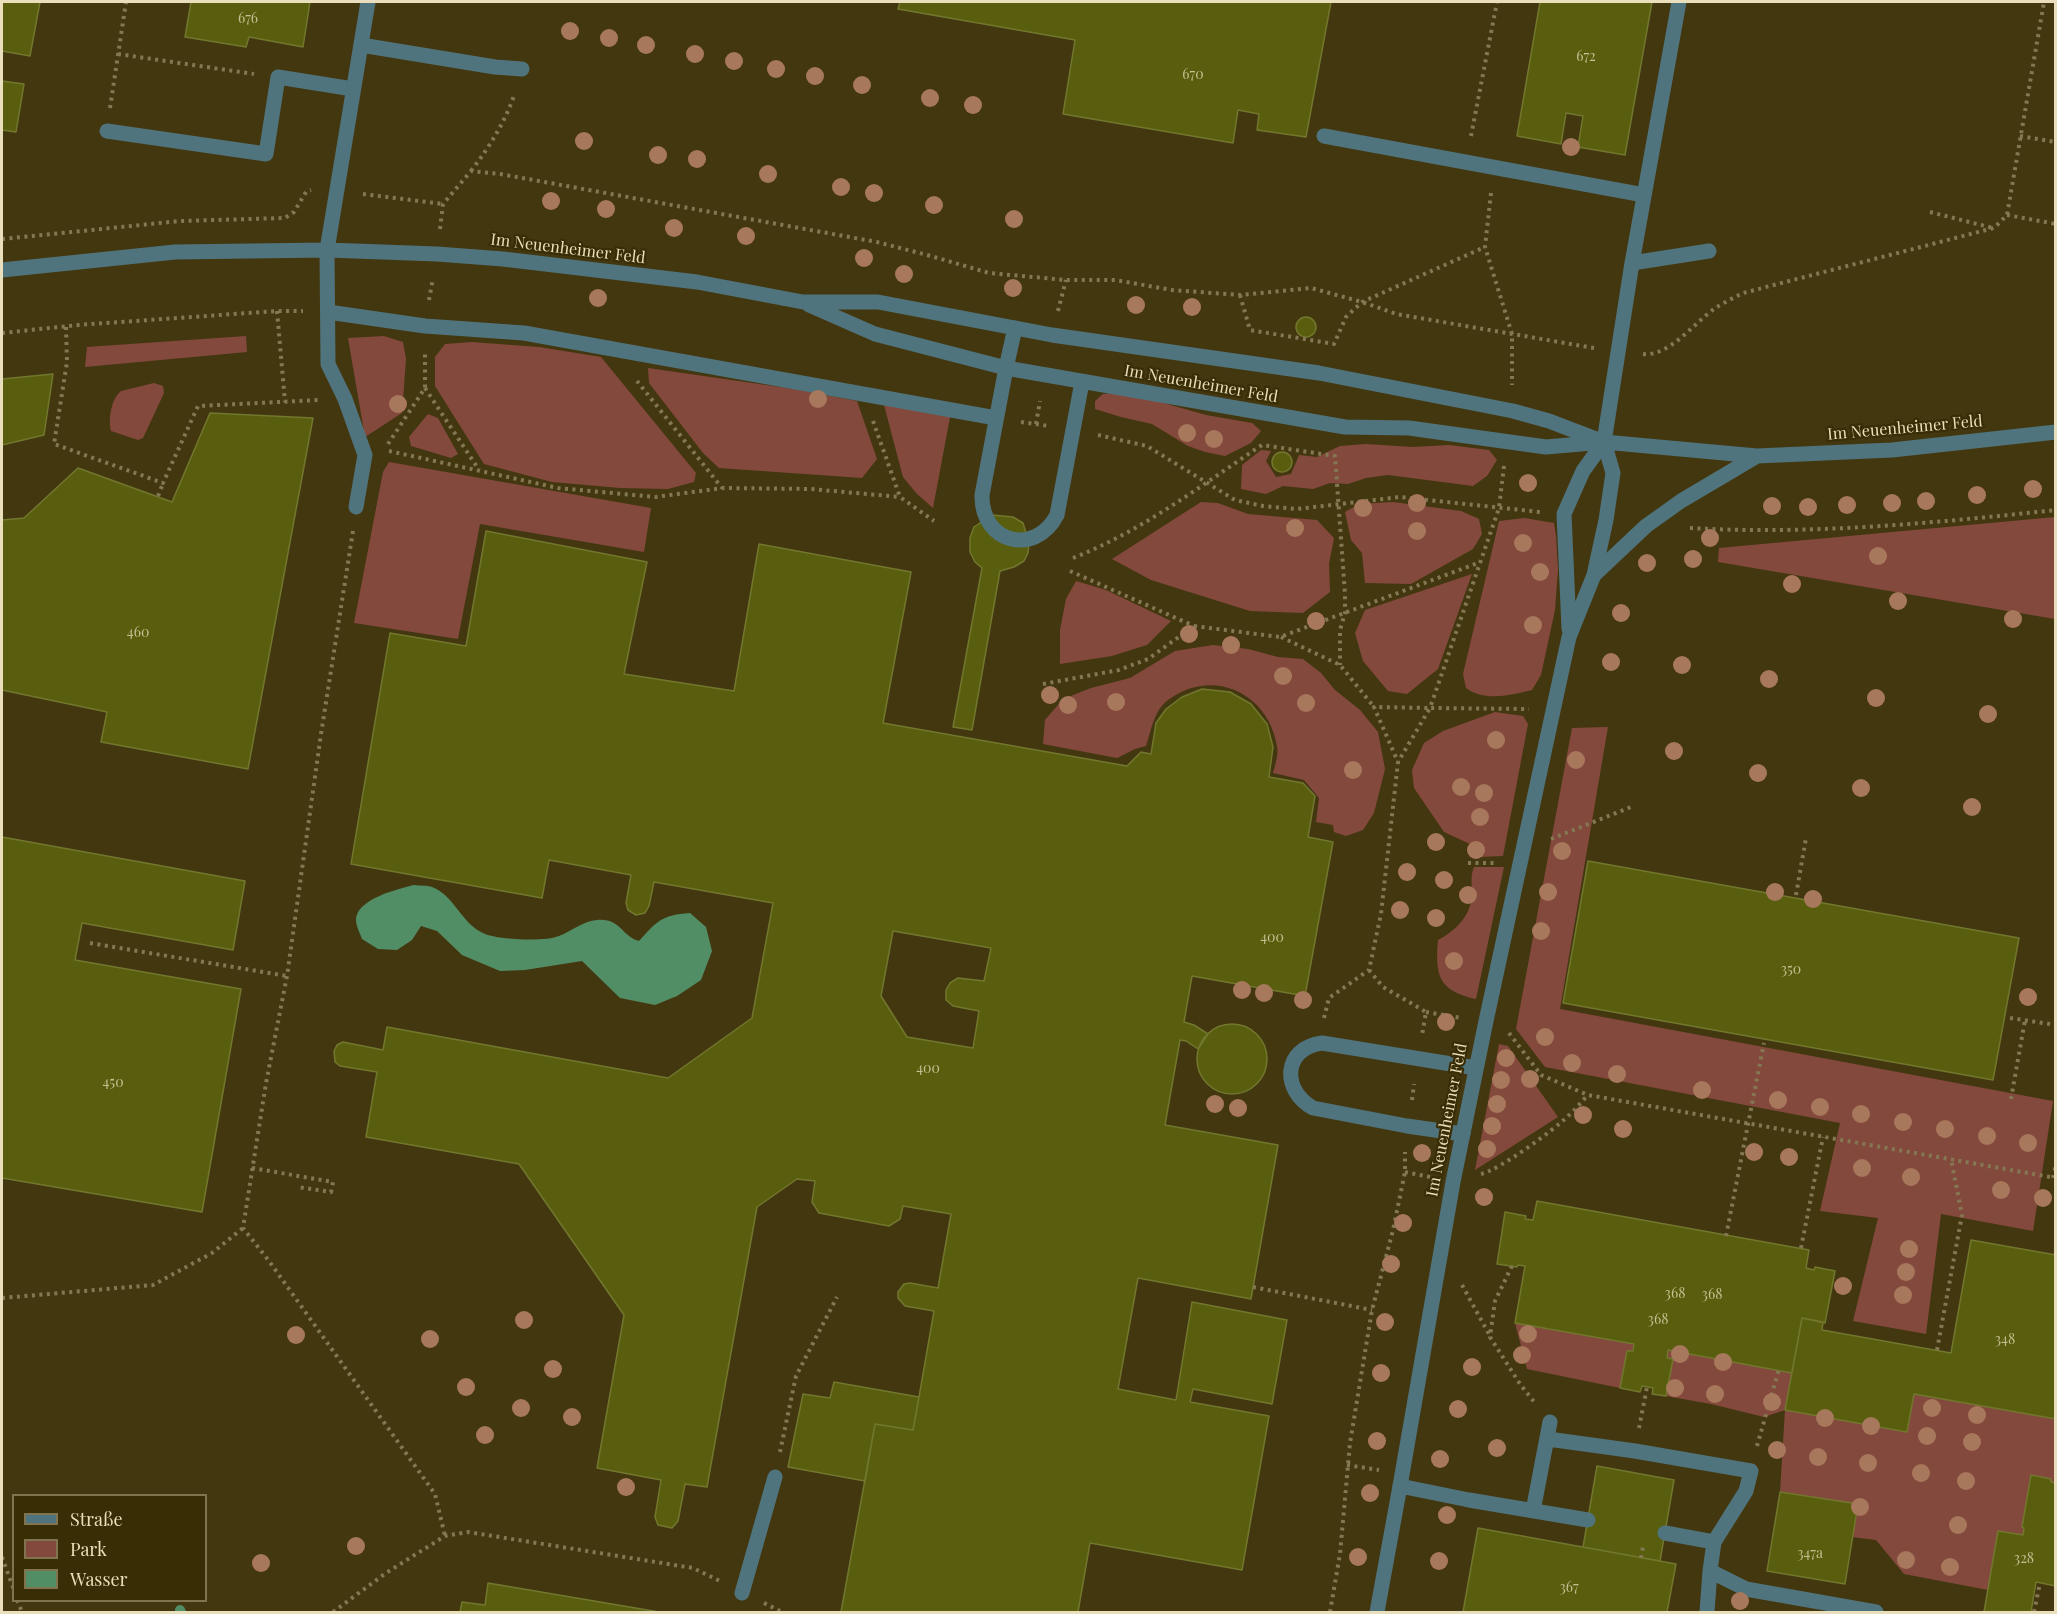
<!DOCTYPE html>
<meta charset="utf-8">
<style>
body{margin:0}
#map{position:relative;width:2057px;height:1614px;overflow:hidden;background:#433710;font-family:"Playfair Display",serif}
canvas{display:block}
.frame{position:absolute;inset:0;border:3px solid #eadfbc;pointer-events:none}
.legend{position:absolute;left:12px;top:1494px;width:195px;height:108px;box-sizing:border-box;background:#382d04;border:2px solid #7f744e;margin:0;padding:8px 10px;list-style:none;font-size:18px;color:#eadfbc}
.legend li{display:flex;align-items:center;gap:12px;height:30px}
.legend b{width:30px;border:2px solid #7f744e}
</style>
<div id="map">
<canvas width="2057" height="1614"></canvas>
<div class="frame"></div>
<ul class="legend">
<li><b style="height:8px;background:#50747d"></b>Straße</li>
<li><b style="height:16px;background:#84493d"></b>Park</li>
<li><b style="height:16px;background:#528e65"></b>Wasser</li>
</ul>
</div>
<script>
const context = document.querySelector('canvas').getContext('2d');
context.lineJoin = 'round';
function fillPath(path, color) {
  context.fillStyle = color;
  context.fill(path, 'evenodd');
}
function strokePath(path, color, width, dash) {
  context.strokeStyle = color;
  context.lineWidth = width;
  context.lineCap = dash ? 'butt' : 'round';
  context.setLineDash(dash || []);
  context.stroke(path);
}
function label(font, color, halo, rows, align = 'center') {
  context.font = font + ' "Playfair Display",serif';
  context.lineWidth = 4.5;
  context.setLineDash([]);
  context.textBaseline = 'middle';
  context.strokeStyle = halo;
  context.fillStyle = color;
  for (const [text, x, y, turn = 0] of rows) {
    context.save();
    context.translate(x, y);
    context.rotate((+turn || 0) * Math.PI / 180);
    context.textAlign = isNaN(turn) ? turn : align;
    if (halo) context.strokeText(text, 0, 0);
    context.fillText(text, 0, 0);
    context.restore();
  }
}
fillPath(new Path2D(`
 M246,336L247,352L85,367L87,347Z
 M384,336L403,342L406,359L402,413L365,437L348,338Z
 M472,342L539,347L601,357L696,473L694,482L668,489L620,488L552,482L484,464L435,386V357L445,344Z
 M648,368L794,389L857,401L877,459L862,478L719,468L703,453L649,383Z
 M154,383L163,386L164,393L143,438L138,440L111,431C108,420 111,399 121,391Z
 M1113,393L1153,400L1206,415L1252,423L1261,431L1251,443L1225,456L1205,452L1188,446L1152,424L1121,417L1095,409V401L1103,394Z
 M884,405L951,412L933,508L917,494L903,477Z
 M428,414L438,418L458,454L451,458L411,446L409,437Z
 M1366,444L1413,447L1449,445L1489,450L1497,460L1487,476L1473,486L1388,475L1366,478L1348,484L1330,483L1313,489L1283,486L1266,494L1241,489L1242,465L1261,450L1271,451L1266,461L1276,477L1291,474L1299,455L1317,457L1340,446Z
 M389,462L651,508L644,552L480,524L458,639L354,623L383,472Z
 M1201,502L1218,503L1248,514L1317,520L1334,538L1329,564L1330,592L1303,613L1250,611L1151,580L1112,559Z
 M1393,502L1461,511L1479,519L1482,534L1473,549L1411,584L1365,583L1362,553L1351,540L1345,512L1359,504Z
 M2055,517V619L1718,562L1719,548Z
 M1524,518L1554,523L1556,536L1558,570L1555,610L1541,675L1532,690C1510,695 1485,702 1466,688L1463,674L1499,521Z
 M1472,574L1438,669L1407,694L1388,691L1363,661L1355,633L1365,610Z
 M1076,581L1106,590L1171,621L1147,645L1112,656L1060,664V630L1066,599Z
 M1213,645L1248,649L1278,657L1303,659L1321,673L1335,690L1360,710L1378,732L1385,769L1374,813L1363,830L1346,836L1334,832L1333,825L1316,822L1319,798L1304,780L1273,773C1275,765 1279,754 1277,746C1268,692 1212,667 1168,700C1154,710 1151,731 1146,746L1135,749L1117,758L1043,744L1045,720L1063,699L1091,688L1130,678L1175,651Z
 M1495,712L1523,716L1528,724L1503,856L1479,857L1472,853L1470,844L1444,832L1414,788L1412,770L1424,743L1443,731Z
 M1608,727L1560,1009L2053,1101L2033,1231L1941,1214L1926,1334L1853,1321L1878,1218L1820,1211L1840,1123L1545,1067L1516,1029L1572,728Z
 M1474,867H1504L1476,999C1438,991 1435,975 1438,940C1455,931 1470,917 1472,896C1472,886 1470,876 1474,867Z
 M1499,1044L1508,1046L1558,1117L1475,1170Z
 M1515,1323L1634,1344L1633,1351H1627L1620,1388L1527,1369Z
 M1668,1350L1792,1373L1785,1410L1907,1432L1914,1394L2055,1419V1483L2051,1482V1479L2031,1476L2022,1527L2024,1528L2023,1535L1998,1531L1988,1590L1904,1574L1876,1540L1852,1537L1857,1504L1780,1492L1785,1410L1764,1417L1711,1404L1666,1396L1672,1359L1667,1358Z`), '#84493d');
fillPath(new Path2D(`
 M414,885C420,886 427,885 432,887C454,895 462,924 483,933C496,940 546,942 559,936C572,931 583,921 597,920C621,918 621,936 639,941C657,921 662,915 690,913L706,927L712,951L701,980L677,996L655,1005L620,998L582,961L525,970L500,971L462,955L437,931L421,926L412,940L397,950L378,949L362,939C360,933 356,926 356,920C356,899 398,889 414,885Z`), '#528e65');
strokePath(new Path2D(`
 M180,1610L181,1612`), '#528e65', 10);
const building = new Path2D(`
 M2,2H40L30,56L2,51Z
 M191,2H310L303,47L249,37L246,47L185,37Z
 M900,2H1331L1306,137L1257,130L1259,114L1238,110L1233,143L1063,114L1075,40L898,9Z
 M1540,2H1652L1625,155L1578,147L1583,116L1566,113L1561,144L1517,136Z
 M2,81L24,84L16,132L2,130Z
 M1296 327a10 10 0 1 1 20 0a10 10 0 1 1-20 0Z
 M53,374L44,435L2,445V379Z
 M210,413L313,418L248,769L101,742L107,712L2,690V520L24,518L78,468L172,502Z
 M1272 462a10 10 0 1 1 20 0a10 10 0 1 1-20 0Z
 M992,515L1013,517L1023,523L1029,543L1028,553L1024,561L1014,567L1000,571L972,730L953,727L982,568L975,562L970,552V538L974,527Z
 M486,531L647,562L624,674L734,691L759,544L911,572L883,723L1127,766L1141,752L1151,754L1156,723L1166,709L1182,697L1202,689L1230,692L1251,704L1267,724L1273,747L1269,777L1303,783L1315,796L1308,837L1333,842L1305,996L1192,976L1184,1022L1194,1025L1208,1034L1198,1049L1186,1041L1180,1040L1165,1125L1278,1145L1251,1299L1138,1278L1118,1389L1176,1400L1192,1302L1287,1320L1272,1404L1193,1389L1190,1402L1269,1416L1242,1570L1090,1543L1078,1612H841L875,1424L913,1430L919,1397L934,1311L905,1306L898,1298V1292L904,1284L910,1283L938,1288L951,1214L903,1206L900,1219L889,1226L819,1213L812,1202L815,1181L797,1179L757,1207L707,1487L685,1484L678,1521L672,1528L658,1525L655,1517L661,1480L597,1468L624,1315L519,1164L366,1137L377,1072L340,1066L335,1062L334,1051L337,1045L343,1042L383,1050L387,1027L668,1078L752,1018L773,903L654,882L649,906L645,913L636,915L628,910L626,903L631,875L549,860L542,898L351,864L390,633L466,646ZM893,931L991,948L984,981L958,978L950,983L946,990V1000L953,1006L979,1011L973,1048L907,1037L881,996Z
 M2,837L245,881L233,950L82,923L75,960L241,989L202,1212L2,1178Z
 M1588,861L2019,938L1993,1080L1563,1003Z
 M1197 1059a35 35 0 1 1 70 0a35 35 0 1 1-70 0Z
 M1537,1201L1809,1250L1806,1268L1814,1270L1815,1267L1835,1271L1825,1323L1802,1318L1792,1373L1668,1350L1667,1358L1673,1359L1666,1396L1652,1394L1653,1388L1642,1386L1640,1392L1620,1388L1627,1351H1633L1634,1344L1515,1323L1525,1266L1518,1265L1517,1267L1497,1264L1505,1212L1526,1216L1525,1219L1533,1220Z
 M1971,1240L2056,1255V1419L1914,1394L1907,1432L1785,1410L1802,1318L1823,1322L1822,1330L1951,1353Z
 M834,1382L919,1397L913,1430L875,1424L865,1481L788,1467L803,1394L830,1398Z
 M1597,1466L1674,1480L1660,1561L1583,1547Z
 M2031,1475L2051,1479V1482L2056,1483V1586L2036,1582L2031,1612H1984L1998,1531L2023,1535L2024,1528L2022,1527Z
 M1780,1492L1858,1504L1845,1584L1767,1571Z
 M1478,1528L1676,1564L1667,1612H1463Z
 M488,1583L659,1612H460L462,1602L485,1605Z`);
fillPath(building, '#595e0f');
strokePath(building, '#72772e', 1.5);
strokePath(new Path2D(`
 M118,54L254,74
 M110,108L126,2
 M1471,136L1497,2
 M2020,136L2056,142
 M471,171C490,146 505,122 515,93
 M1491,193L1485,247L1512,334V385
 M363,194L443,204
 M1930,212L1993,228
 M2007,215L2056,224
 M440,229L443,204L471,171L500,174L877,242L931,256L989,273L1066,280H1115L1172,290L1240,295L1311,288L1362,302L1396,314L1594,348
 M2,239L180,221L285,218L294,212L306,192L311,190
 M1240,295L1250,330L1334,344L1346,317L1362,302L1485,247
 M429,300L433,278
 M277,311L285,402
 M1058,311L1066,280
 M66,327L67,362L54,444L163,483L198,406L319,400
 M2,333L78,325L277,311H303
 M1643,354C1669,357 1694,323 1714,309C1723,303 1733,298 1743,293L1994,228L2007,215L2044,2
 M637,381L722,488
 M425,388L479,470
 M873,421L900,497L934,521
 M1021,422L1049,426
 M1036,424L1040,401
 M1098,435L1147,446L1235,500L1263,506L1297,509L1400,497L1540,512
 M388,444L425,388V352
 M389,451L558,488L655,497L723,488L811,489L900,497
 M1504,466L1499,508L1430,708L1529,709
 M158,496L163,483
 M1690,528C1812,535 1934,523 2056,510
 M353,531L321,734L287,976L266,1083L243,1228L269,1261L435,1494L445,1536
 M1073,558C1142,531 1200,486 1262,445L1335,456L1345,594V613L1340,630V665
 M1070,571L1194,626
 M1281,637L1340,665L1374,707
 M1043,684L1119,670L1148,659L1194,626L1280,637L1478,563
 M1551,839L1631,807
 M1468,863H1494
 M1796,895L1806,838
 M90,943L287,976
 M1369,970L1383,987L1426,1012L1422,1035
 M1426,1012L1461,1018
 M1324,1018L1329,998L1369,970L1381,914L1398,762L1374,707L1430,708L1398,762
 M2010,1018L2056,1025
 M1509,1033L1541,1075L1588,1095L2056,1178
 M2011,1099L2025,1020
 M1412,1100L1414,1084
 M252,1168L333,1182L331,1192L298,1187
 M1405,1172L1430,1177
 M1481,1174C1499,1170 1554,1130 1568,1116C1575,1110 1581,1102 1588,1095
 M2053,1178L2056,1164
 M1726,1236L1764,1043
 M1801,1248L1823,1137
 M1512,1266L1495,1301L1490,1337L1520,1384L1535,1403
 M1462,1285L1490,1336
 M1253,1287L1372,1310
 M2,1298L153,1285L212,1253L243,1228
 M1937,1350L1962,1215L1951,1159
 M1639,1428L1647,1387
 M1757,1446L1779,1369
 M780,1452L796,1376L837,1297
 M1347,1465L1379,1470
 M2,1557L14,1590
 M1641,1558L1643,1547
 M17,1600L22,1612
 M764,1603L782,1612
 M333,1612L386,1573L445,1536L468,1532L693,1568L720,1581
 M1330,1612L1340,1554L1350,1443L1372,1310L1393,1230L1405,1172V1152
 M2034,1612L2040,1583`), '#847853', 4, [3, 4.5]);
strokePath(new Path2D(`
 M361,45L495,67L522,69
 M107,131L266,154L278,77L353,89
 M1324,136L1644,195
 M327,250L328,364L345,399L365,455L356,507
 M1632,263L1709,251
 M328,312L425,326L524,333L996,418
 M1015,328L1006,368L982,495C981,543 1035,557 1057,515L1082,382
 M1604,442L1632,263L1679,2
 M1463,1134L1407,1126L1313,1108C1281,1090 1283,1048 1322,1043L1476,1068
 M1548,1439L1635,1451L1751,1471L1746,1491L1714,1542
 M1533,1511L1550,1422
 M1665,1533L1714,1542L1710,1571L1746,1589L1876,1612
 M742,1593L775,1477
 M1377,1612L1400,1486L1469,1500L1588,1520
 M1707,1612L1710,1571`), '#50747d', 15);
strokePath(new Path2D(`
 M327,250L368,2
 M2,270L175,252L327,250L437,254L503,259L697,282L803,302H878L1052,335L1319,373L1513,411L1549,421L1604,442
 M809,305L875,334L1006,368L1345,427L1409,428L1546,447L1604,442L1757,456L1892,450L2056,432
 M1594,575L1646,526L1681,501L1757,456
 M1569,629L1564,514L1583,471L1604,442
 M1400,1486L1453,1182L1486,1021L1569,637L1594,575L1606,520L1613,473L1604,442`), '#50747d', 15);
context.fillStyle = '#a8785c';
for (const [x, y] of [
 [570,31],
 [609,38],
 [646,45],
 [695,54],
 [734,61],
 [776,69],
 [815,76],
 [862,85],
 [930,98],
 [973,105],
 [584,141],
 [1571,147],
 [658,155],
 [697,159],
 [768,174],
 [841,187],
 [874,193],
 [551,201],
 [934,205],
 [606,209],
 [1014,219],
 [674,228],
 [746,236],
 [864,258],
 [904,274],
 [1013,288],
 [598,298],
 [1136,305],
 [1192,307],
 [818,399],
 [398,404],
 [1187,433],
 [1214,439],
 [1528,483],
 [2033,489],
 [1977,495],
 [1926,501],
 [1417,503],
 [1892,503],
 [1847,505],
 [1772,506],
 [1808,507],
 [1363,508],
 [1295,528],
 [1417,531],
 [1710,538],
 [1523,543],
 [1878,556],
 [1693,559],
 [1647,563],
 [1540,572],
 [1792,584],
 [1898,601],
 [1621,613],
 [2013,619],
 [1316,621],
 [1533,625],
 [1189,634],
 [1231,645],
 [1611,662],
 [1682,665],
 [1283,676],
 [1769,679],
 [1050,695],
 [1876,698],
 [1116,702],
 [1306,703],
 [1068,705],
 [1988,714],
 [1496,740],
 [1674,751],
 [1576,760],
 [1353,770],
 [1758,773],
 [1461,787],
 [1861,788],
 [1484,793],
 [1972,807],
 [1480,817],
 [1436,842],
 [1476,850],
 [1562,851],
 [1407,872],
 [1444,880],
 [1548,892],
 [1775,892],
 [1468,895],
 [1813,899],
 [1400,910],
 [1436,918],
 [1541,931],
 [1454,961],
 [1242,990],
 [1264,993],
 [2028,997],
 [1303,1000],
 [1446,1022],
 [1545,1037],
 [1506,1058],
 [1572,1063],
 [1617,1074],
 [1530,1079],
 [1501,1080],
 [1702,1090],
 [1778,1100],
 [1215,1104],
 [1497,1104],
 [1820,1107],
 [1238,1108],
 [1861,1114],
 [1583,1115],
 [1903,1122],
 [1492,1126],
 [1623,1129],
 [1945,1129],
 [1987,1136],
 [2028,1143],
 [1487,1149],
 [1754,1152],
 [1422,1153],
 [1789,1157],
 [1862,1168],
 [1911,1177],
 [2001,1190],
 [1484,1197],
 [2043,1198],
 [1403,1223],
 [1909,1249],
 [1391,1264],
 [1906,1272],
 [1843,1286],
 [1903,1295],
 [524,1320],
 [1385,1322],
 [1528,1334],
 [296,1335],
 [430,1339],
 [1680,1354],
 [1522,1355],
 [1723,1362],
 [1472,1367],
 [553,1369],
 [1381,1373],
 [466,1387],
 [1675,1388],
 [1715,1394],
 [1772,1402],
 [521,1408],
 [1932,1408],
 [1458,1409],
 [1977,1415],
 [572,1417],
 [1825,1418],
 [1871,1426],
 [485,1435],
 [1927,1436],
 [1377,1441],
 [1972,1442],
 [1497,1448],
 [1777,1450],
 [1818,1457],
 [1440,1459],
 [1868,1463],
 [1921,1473],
 [1966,1481],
 [626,1487],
 [1370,1493],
 [1860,1507],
 [1447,1515],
 [1958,1525],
 [356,1546],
 [1358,1557],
 [1906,1560],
 [1439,1561],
 [261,1563],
 [1950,1567],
 [1740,1601]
]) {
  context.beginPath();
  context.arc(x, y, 9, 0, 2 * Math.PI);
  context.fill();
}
label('14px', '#c6bf91', null, [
 ["676",248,19],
 ["672",1586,57],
 ["670",1193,75],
 ["460",138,633],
 ["400",1272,938],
 ["350",1791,970],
 ["400",928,1069],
 ["450",113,1083],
 ["368",1675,1294],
 ["368",1712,1295],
 ["368",1658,1320],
 ["348",2005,1340],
 ["347a",1810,1554],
 ["328",2024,1559],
 ["367",1569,1588]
]);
label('16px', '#eadfbc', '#382d04', [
 ["Im Neuenheimer Feld",568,249,7],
 ["Im Neuenheimer Feld",1201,384,10],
 ["Im Neuenheimer Feld",1905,428,-5],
 ["Im Neuenheimer Feld",1447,1120,-79]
]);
</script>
